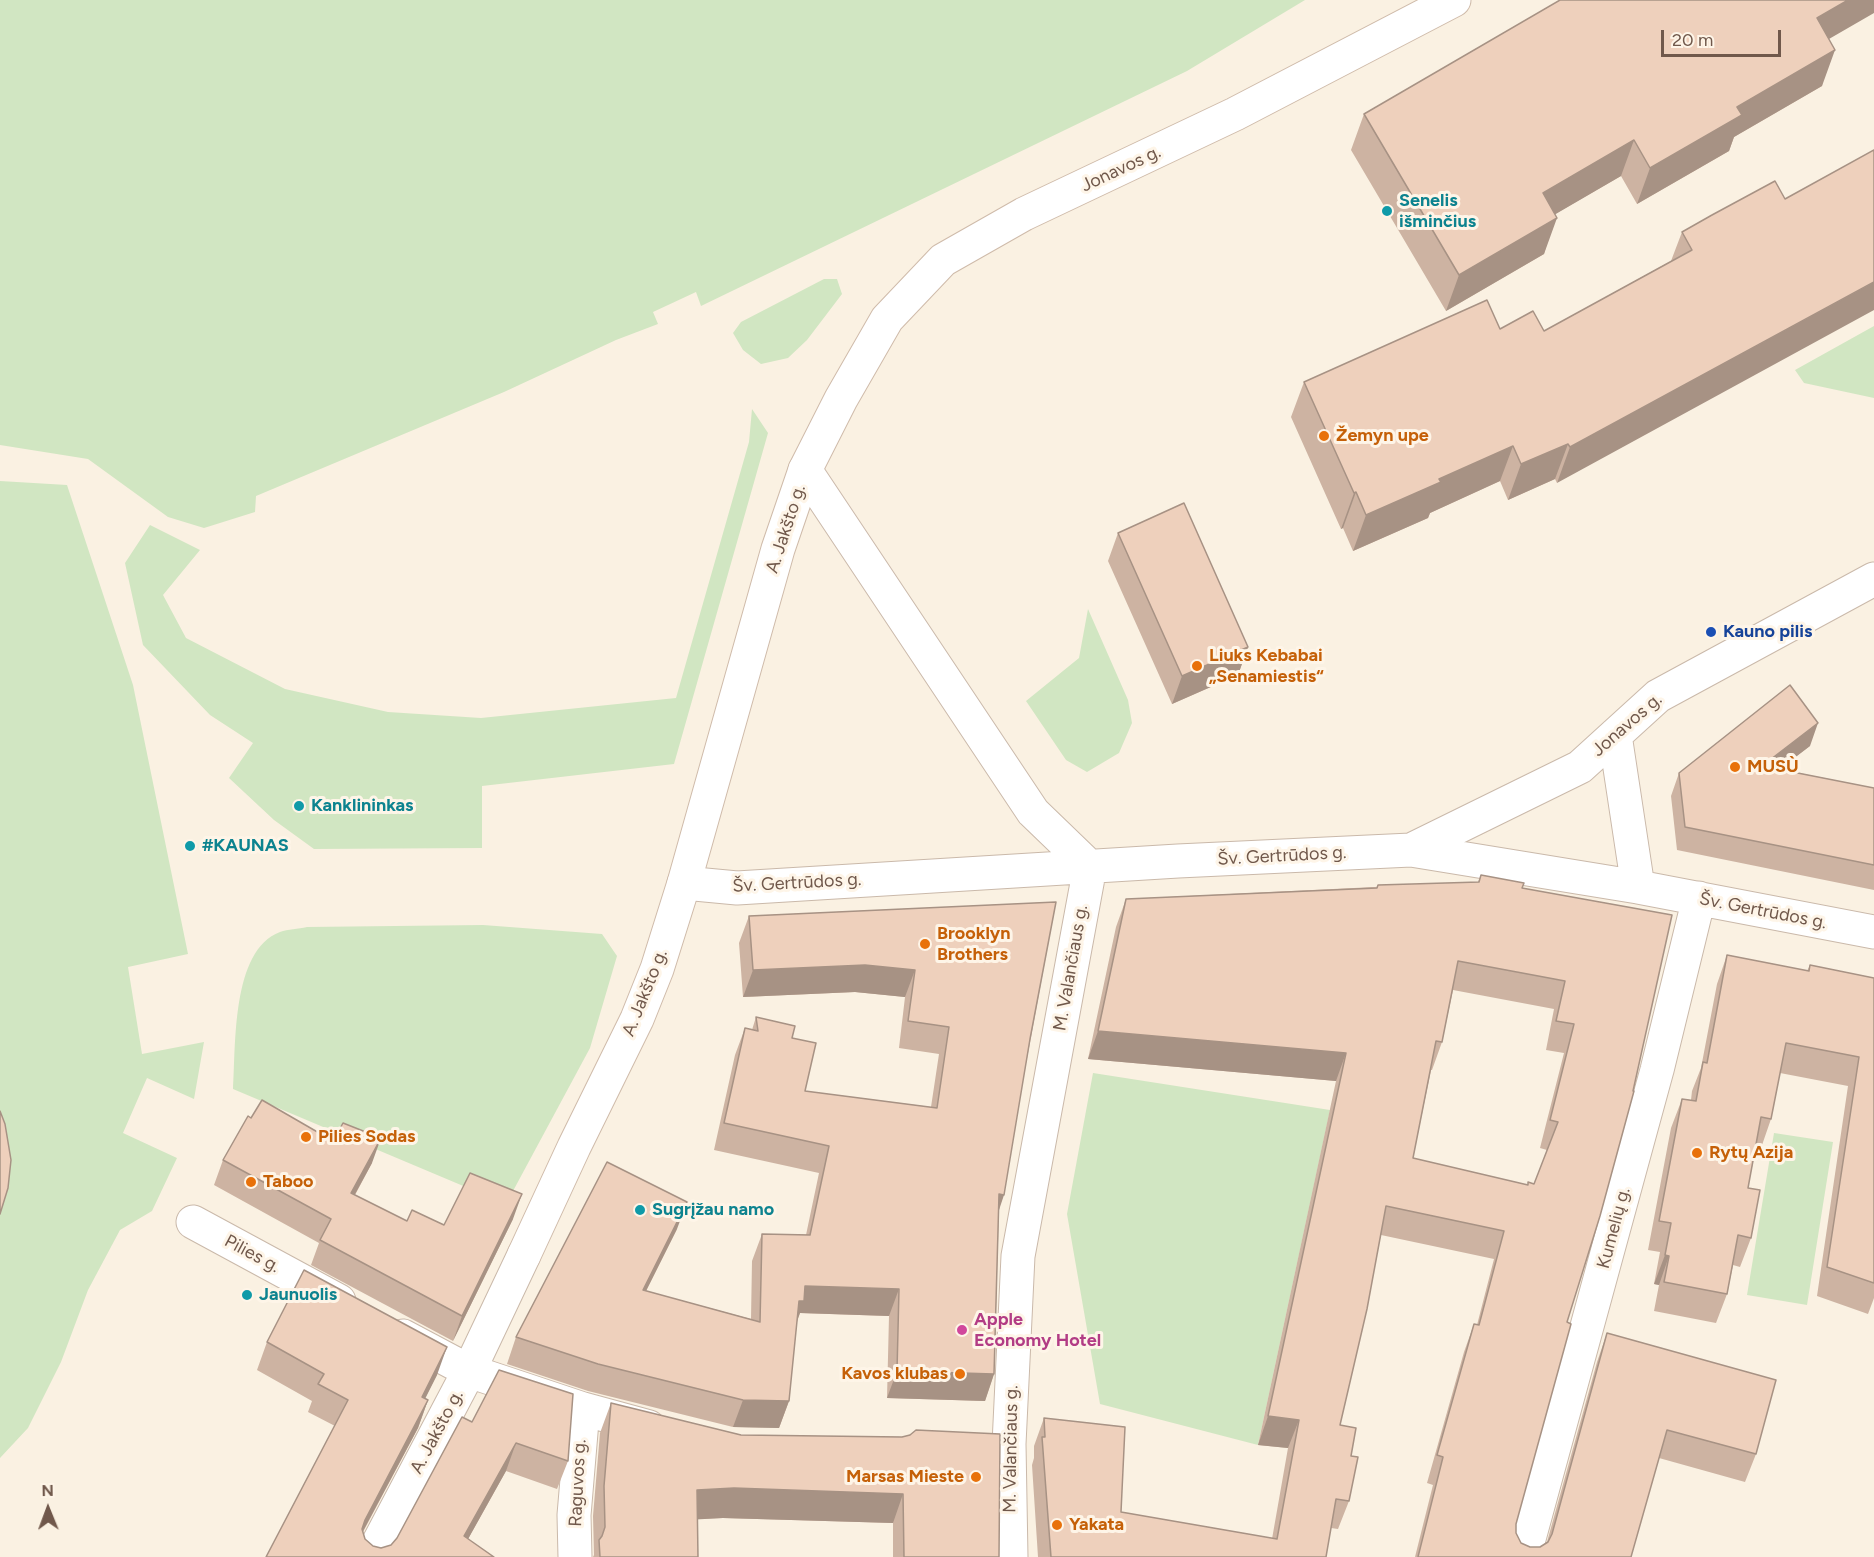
<!DOCTYPE html>
<meta charset="utf-8">
<style>
body{margin:0}
#map{position:relative;width:1874px;height:1557px;overflow:hidden;background:#faf1e2;font-family:Figtree,sans-serif}
canvas{display:block}
.north{position:absolute;left:18px;top:1479px;width:60px;height:60px;-webkit-text-stroke:4px #fef5e8;paint-order:stroke;rotate:359deg;font-size:16px;font-weight:700;line-height:24px;text-align:center;color:#70584b}
.north::after{content:'';display:block;margin:auto;width:21px;height:27px;background:#70584b;clip-path:polygon(50% 0,100% 100%,50% 72%,0 100%)}
.scale{position:absolute;left:1661px;top:30px;width:120px;height:27px;box-sizing:border-box;border:3px solid #70584b;border-top:0;padding-left:8px;font-size:18px;line-height:21px;white-space:nowrap;color:#70584b;-webkit-text-stroke:4px #fef5e8;paint-order:stroke}
</style>
<div id="map">
<canvas width="1874" height="1557"></canvas>
<div class="north">N</div>
<div class="scale">20 m</div>
</div>
<script>
const context = document.querySelector('canvas').getContext('2d');
context.lineJoin = 'round';
function fillPath(path, color) {
  context.fillStyle = color;
  context.fill(path, 'evenodd');
}
function strokePath(path, color, width, dash) {
  context.strokeStyle = color;
  context.lineWidth = width;
  context.lineCap = dash ? 'butt' : 'round';
  context.setLineDash(dash || []);
  context.stroke(path);
}
function label(font, color, halo, rows, align = 'center') {
  context.font = font + ' Figtree,sans-serif';
  context.lineWidth = 6;
  context.setLineDash([]);
  context.textBaseline = 'middle';
  context.strokeStyle = halo;
  context.fillStyle = color;
  for (const [text, x, y, turn = 0] of rows) {
    context.save();
    context.translate(x, y);
    context.rotate((+turn || 0) * Math.PI / 180);
    context.textAlign = isNaN(turn) ? turn : align;
    if (halo) context.strokeText(text, 0, 0);
    context.fillText(text, 0, 0);
    context.restore();
  }
}
fillPath(new Path2D(`
 M0,0H1305L1187,71L701,306L696,292L653,312L658,324L616,340L504,392L256,496L255,512L204,528L168,517L88,459L0,445Z
 M824,279H837L842,294L807,340L788,358L761,364L743,350L733,333L741,322Z
 M1874,326V398L1804,383L1795,370Z
 M752,409L768,433L674,764L482,786V848L314,849L274,820L229,778L253,743L210,715L143,645L125,563L150,525L200,550L163,595L186,638L285,689L388,712L481,718L676,698L749,442Z
 M0,481L67,485L133,685L188,954L128,967L142,1054L204,1042L194,1099L147,1078L123,1133L177,1158L152,1211L120,1230L88,1290L61,1362L28,1428L0,1458Z
 M1088,609L1128,700L1132,723L1119,753L1087,772L1066,760L1026,701L1079,658Z
 M483,925L602,934L617,956L590,1048L506,1204L233,1089C236,1047 231,950 280,932C288,929 298,929 307,927Z
 M1093,1073L1330,1110L1258,1445L1100,1404L1067,1214Z
 M1774,1133L1833,1142L1807,1305L1747,1295Z`), '#d1e6c2');
const street = new Path2D(`
 M805,470L1033,812L1090,867
 M1615,735L1638,887
 M1411,850L1580,767L1658,696L1874,579
 M684,883L737,888L1178,861L1411,850L1638,887L1874,932
 M193,1222L339,1301
 M403,1336L469,1371L583,1409L649,1427
 M371,1557L469,1371L524,1255
 M575,1557L574,1515L583,1409
 M1011,1557L1009,1444L1018,1256L1090,867
 M1524,1557L1657,1070L1699,898`);
const secondary = new Path2D(`
 M524,1255L574,1147L637,1019L657,969L684,883L778,549L805,470L841,399L887,319L943,260L1024,214L1235,114L1454,0`);
strokePath(street, '#cab9aa', 35);
strokePath(secondary, '#cfbbaa', 35);
strokePath(street, '#fff', 33);
strokePath(secondary, '#fff', 33);
fillPath(new Path2D(`
 M1829,40L1822,86L1734,137L1729,151L1637,204L1621,176L1555,214L1544,254L1446,311L1351,150L1364,114Z
 M1712,215L1557,483L1555,479L1508,500L1500,481L1430,513L1428,518L1353,551L1343,528L1341,529L1291,417L1304,382L1500,329L1544,331L1671,261L1682,232Z
 M1118,533L1248,647L1238,675L1172,704L1108,561Z
 M1810,746L1779,769L1874,788V890L1677,850L1671,796L1679,773Z
 M1481,875L1522,888L1672,915L1567,1322L1516,1524V1533L1521,1543L1530,1547H1540L1547,1542L1597,1362L1607,1333L1756,1454L1745,1482L1659,1458L1631,1557H1415L1433,1485L1427,1483L1464,1352L1474,1324L1477,1325L1494,1259L1381,1235L1340,1425L1351,1456L1349,1501L1338,1529L1331,1528L1326,1557H1038L1032,1465L1034,1458V1446L1044,1418L1121,1512L1272,1539L1288,1448L1258,1445L1336,1081L1088,1059L1116,927L1126,899L1478,882ZM1453,990L1554,1009L1546,1050L1564,1053L1540,1148L1547,1150L1534,1184L1527,1185L1413,1158L1431,1070H1432L1442,1042Z
 M1056,902L999,1210L994,1374L985,1401L887,1398L889,1316L800,1313L797,1322L789,1401L779,1428L733,1427L588,1391L507,1364L516,1337L677,1229L646,1291L751,1319L752,1261L762,1234L806,1235L819,1173L714,1150L735,1055L745,1028L752,1030L756,1017L792,1038L805,1091L931,1107L939,1054L899,1048L905,997L855,992L743,997L739,943L749,916Z
 M1727,955L1807,971L1810,965L1874,978V1298L1868,1314L1817,1296L1848,1086L1780,1073L1771,1119L1761,1148L1756,1147L1748,1188L1751,1238L1740,1267L1733,1265L1727,1294L1716,1323L1654,1311L1659,1285L1654,1284L1660,1252L1648,1250L1671,1128L1682,1099L1691,1100L1692,1091L1701,1068L1717,984Z
 M251,1118L372,1163L355,1195L407,1221L444,1225L513,1219L453,1341L311,1265L319,1243L214,1185L223,1160Z
 M267,1342L437,1375L425,1398L428,1400L418,1428L363,1532L365,1539L373,1546L381,1548L391,1545L397,1538L472,1422L568,1461L557,1489L506,1471L468,1539L494,1557H266L335,1426L308,1412L312,1401L257,1370Z
 M611,1403L741,1435L902,1437L999,1557H893V1523L723,1518L697,1519L698,1557H593L594,1555L593,1516L600,1433Z`), '#cdb3a2');
fillPath(new Path2D(`
 M1848,0H1874V13L1803,54L1817,18Z
 M1835,50L1822,86L1734,137L1729,151L1637,204L1650,168L1737,107Z
 M1634,140L1621,176L1530,229L1543,193Z
 M1557,218L1544,254L1446,311L1459,275Z
 M1874,282V310L1557,483L1570,447Z
 M1568,444L1555,479L1508,500L1521,464Z
 M1513,446L1500,481L1430,513L1428,518L1353,551L1366,515L1439,479Z
 M1356,492L1343,528L1341,529L1354,493Z
 M1248,647L1238,675L1172,704L1182,676Z
 M1818,723L1810,746L1754,789L1762,766Z
 M865,965L915,970L905,997L855,992L743,997L753,970Z
 M1098,1031L1346,1053L1336,1081L1088,1059Z
 M381,1138L372,1163L342,1218L351,1193Z
 M522,1194L513,1219L453,1341L462,1316Z
 M999,1194L1004,1195L995,1222Z
 M687,1202L677,1229L633,1317L643,1290Z
 M1665,1255L1669,1256L1659,1285L1654,1284Z
 M805,1286L899,1289L889,1316L800,1313L794,1328H789Z
 M447,1347L437,1375L412,1425L422,1397Z
 M897,1371L994,1374L985,1401L887,1398Z
 M428,1400L418,1428L354,1548L365,1520Z
 M743,1400L789,1401L779,1428L733,1427Z
 M1268,1416L1299,1420L1288,1448L1258,1445Z
 M516,1443L506,1471L458,1557L464,1536Z
 M734,1488L903,1494L893,1523L723,1518L686,1520L697,1490Z`), '#a79284');
const building = new Path2D(`
 M1560,0H1848L1817,18L1835,50L1737,107L1742,115L1650,168L1634,140L1543,193L1557,218L1459,275L1364,114Z
 M1874,150V282L1570,447L1568,444L1521,464L1513,446L1439,479L1441,482L1366,515L1356,492L1354,493L1304,382L1487,300L1500,329L1533,311L1544,331L1692,250L1682,232L1712,215L1775,181L1785,199Z
 M1184,503L1248,647L1182,676L1118,533Z
 M1790,685L1818,723L1762,766L1874,788V865L1685,827L1679,773Z
 M1481,875L1524,883L1522,888L1672,915L1633,1091H1634L1600,1216L1567,1322L1571,1324L1516,1524V1533L1521,1543L1530,1547H1540L1548,1542L1552,1534L1607,1333L1776,1380L1756,1454L1667,1430L1631,1557H1418L1443,1457L1437,1455L1474,1324L1479,1325L1504,1231L1386,1206L1367,1309L1340,1425L1356,1428L1351,1456L1358,1457L1349,1501L1336,1499L1326,1557H1051L1042,1437H1045L1044,1418L1125,1427L1121,1512L1277,1539L1299,1420L1268,1416L1346,1053L1098,1031L1126,899L1377,888L1378,885L1479,882ZM1458,961L1565,981L1556,1021L1574,1024L1550,1120L1558,1122L1534,1184L1528,1182V1185L1413,1158L1436,1041L1442,1042Z
 M1056,902L1030,1039L1004,1195L999,1194L994,1374L897,1371L899,1289L805,1286L804,1301H799L789,1401L743,1400L598,1364L516,1337L607,1162L687,1202L643,1290L760,1322L762,1234L810,1235L829,1146L724,1123L745,1028L758,1031L756,1017L795,1026L792,1038L816,1043L805,1091L937,1108L949,1027L908,1021L915,970L865,965L753,970L749,916Z
 M1727,955L1809,971L1810,965L1874,978V1283L1827,1267L1859,1057L1786,1043L1771,1119L1761,1117L1748,1188L1760,1190L1751,1238L1738,1235L1727,1294L1664,1282L1669,1256L1665,1255L1671,1223L1659,1221L1682,1099L1696,1101L1703,1062L1707,1063Z
 M262,1100L333,1141L343,1123L381,1138L351,1193L407,1221L412,1210L444,1225L470,1173L522,1194L462,1316L320,1240L331,1219L223,1160L248,1116L251,1118Z
 M0,1111L5,1124L11,1160L8,1188L0,1214Z
 M304,1270L447,1347L422,1397L428,1400L365,1520L362,1529L365,1539L373,1546L381,1548L391,1545L397,1538L462,1417L472,1422L499,1370L573,1394L568,1461L516,1443L464,1536L494,1557H266L348,1400L318,1384L324,1374L267,1342Z
 M611,1403L741,1435L902,1437L910,1435L916,1430L1000,1434L999,1557H904L903,1494L734,1488L697,1490L698,1557H600L599,1540L602,1536L605,1527L604,1486Z`);
fillPath(building, '#eed0bc');
strokePath(building, '#a79284', 1.5);
for (const [x, y, r, color] of [
 [1387,211,6,"#0f9aa8"],
 [1324,436,6,"#e8710a"],
 [1711,632,6,"#1a4fb4"],
 [1197,666,6,"#e8710a"],
 [1735,767,6,"#e8710a"],
 [299,806,6,"#0f9aa8"],
 [190,846,6,"#0f9aa8"],
 [925,944,6,"#e8710a"],
 [306,1137,6,"#e8710a"],
 [1697,1153,6,"#e8710a"],
 [251,1182,6,"#e8710a"],
 [640,1210,6,"#0f9aa8"],
 [247,1295,6,"#0f9aa8"],
 [962,1330,6,"#d1479c"],
 [960,1374,6,"#e8710a"],
 [976,1477,6,"#e8710a"],
 [1057,1525,6,"#e8710a"]
]) {
  const dot = new Path2D();
  dot.arc(x, y, r, 0, 2 * Math.PI);
  context.fillStyle = color;
  context.fill(dot);
  strokePath(dot, '#fef5e8', 2);
}
label('18px', '#70584b', '#fef5e8', [
 ["Jonavos g.",1121,169,-25],
 ["A. Jakšto g.",786,529,-72],
 ["Jonavos g.",1627,725,-41],
 ["Šv. Gertrūdos g.",1282,856,-3],
 ["Šv. Gertrūdos g.",797,883,-3],
 ["Šv. Gertrūdos g.",1763,911,11],
 ["M. Valančiaus g.",1071,968,-80],
 ["A. Jakšto g.",645,993,-68],
 ["Kumelių g.",1614,1228,-75],
 ["Pilies g.",252,1254,28],
 ["A. Jakšto g.",437,1432,-62],
 ["M. Valančiaus g.",1011,1449,-89],
 ["Raguvos g.",578,1483,-87]
]);
label('bold 18px', '#0d838f', '#fef5e8', [
 ["Senelis",1399,201],
 ["išminčius",1399,222],
 ["Kanklininkas",311,806],
 ["#KAUNAS",202,846],
 ["Sugrįžau namo",652,1210],
 ["Jaunuolis",259,1295]
], 'left');
label('bold 18px', '#c56008', '#fef5e8', [
 ["Žemyn upe",1336,436],
 ["Liuks Kebabai",1209,656],
 ["„Senamiestis“",1209,677],
 ["MUSÙ",1747,767],
 ["Brooklyn",937,934],
 ["Brothers",937,955],
 ["Pilies Sodas",318,1137],
 ["Rytų Azija",1709,1153],
 ["Taboo",263,1182],
 ["Kavos klubas",948,1374,"right"],
 ["Marsas Mieste",964,1477,"right"],
 ["Yakata",1069,1525]
], 'left');
label('bold 18px', '#164399', '#fef5e8', [
 ["Kauno pilis",1723,632]
], 'left');
label('bold 18px', '#b23c85', '#fef5e8', [
 ["Apple",974,1320],
 ["Economy Hotel",974,1341]
], 'left');
</script>
